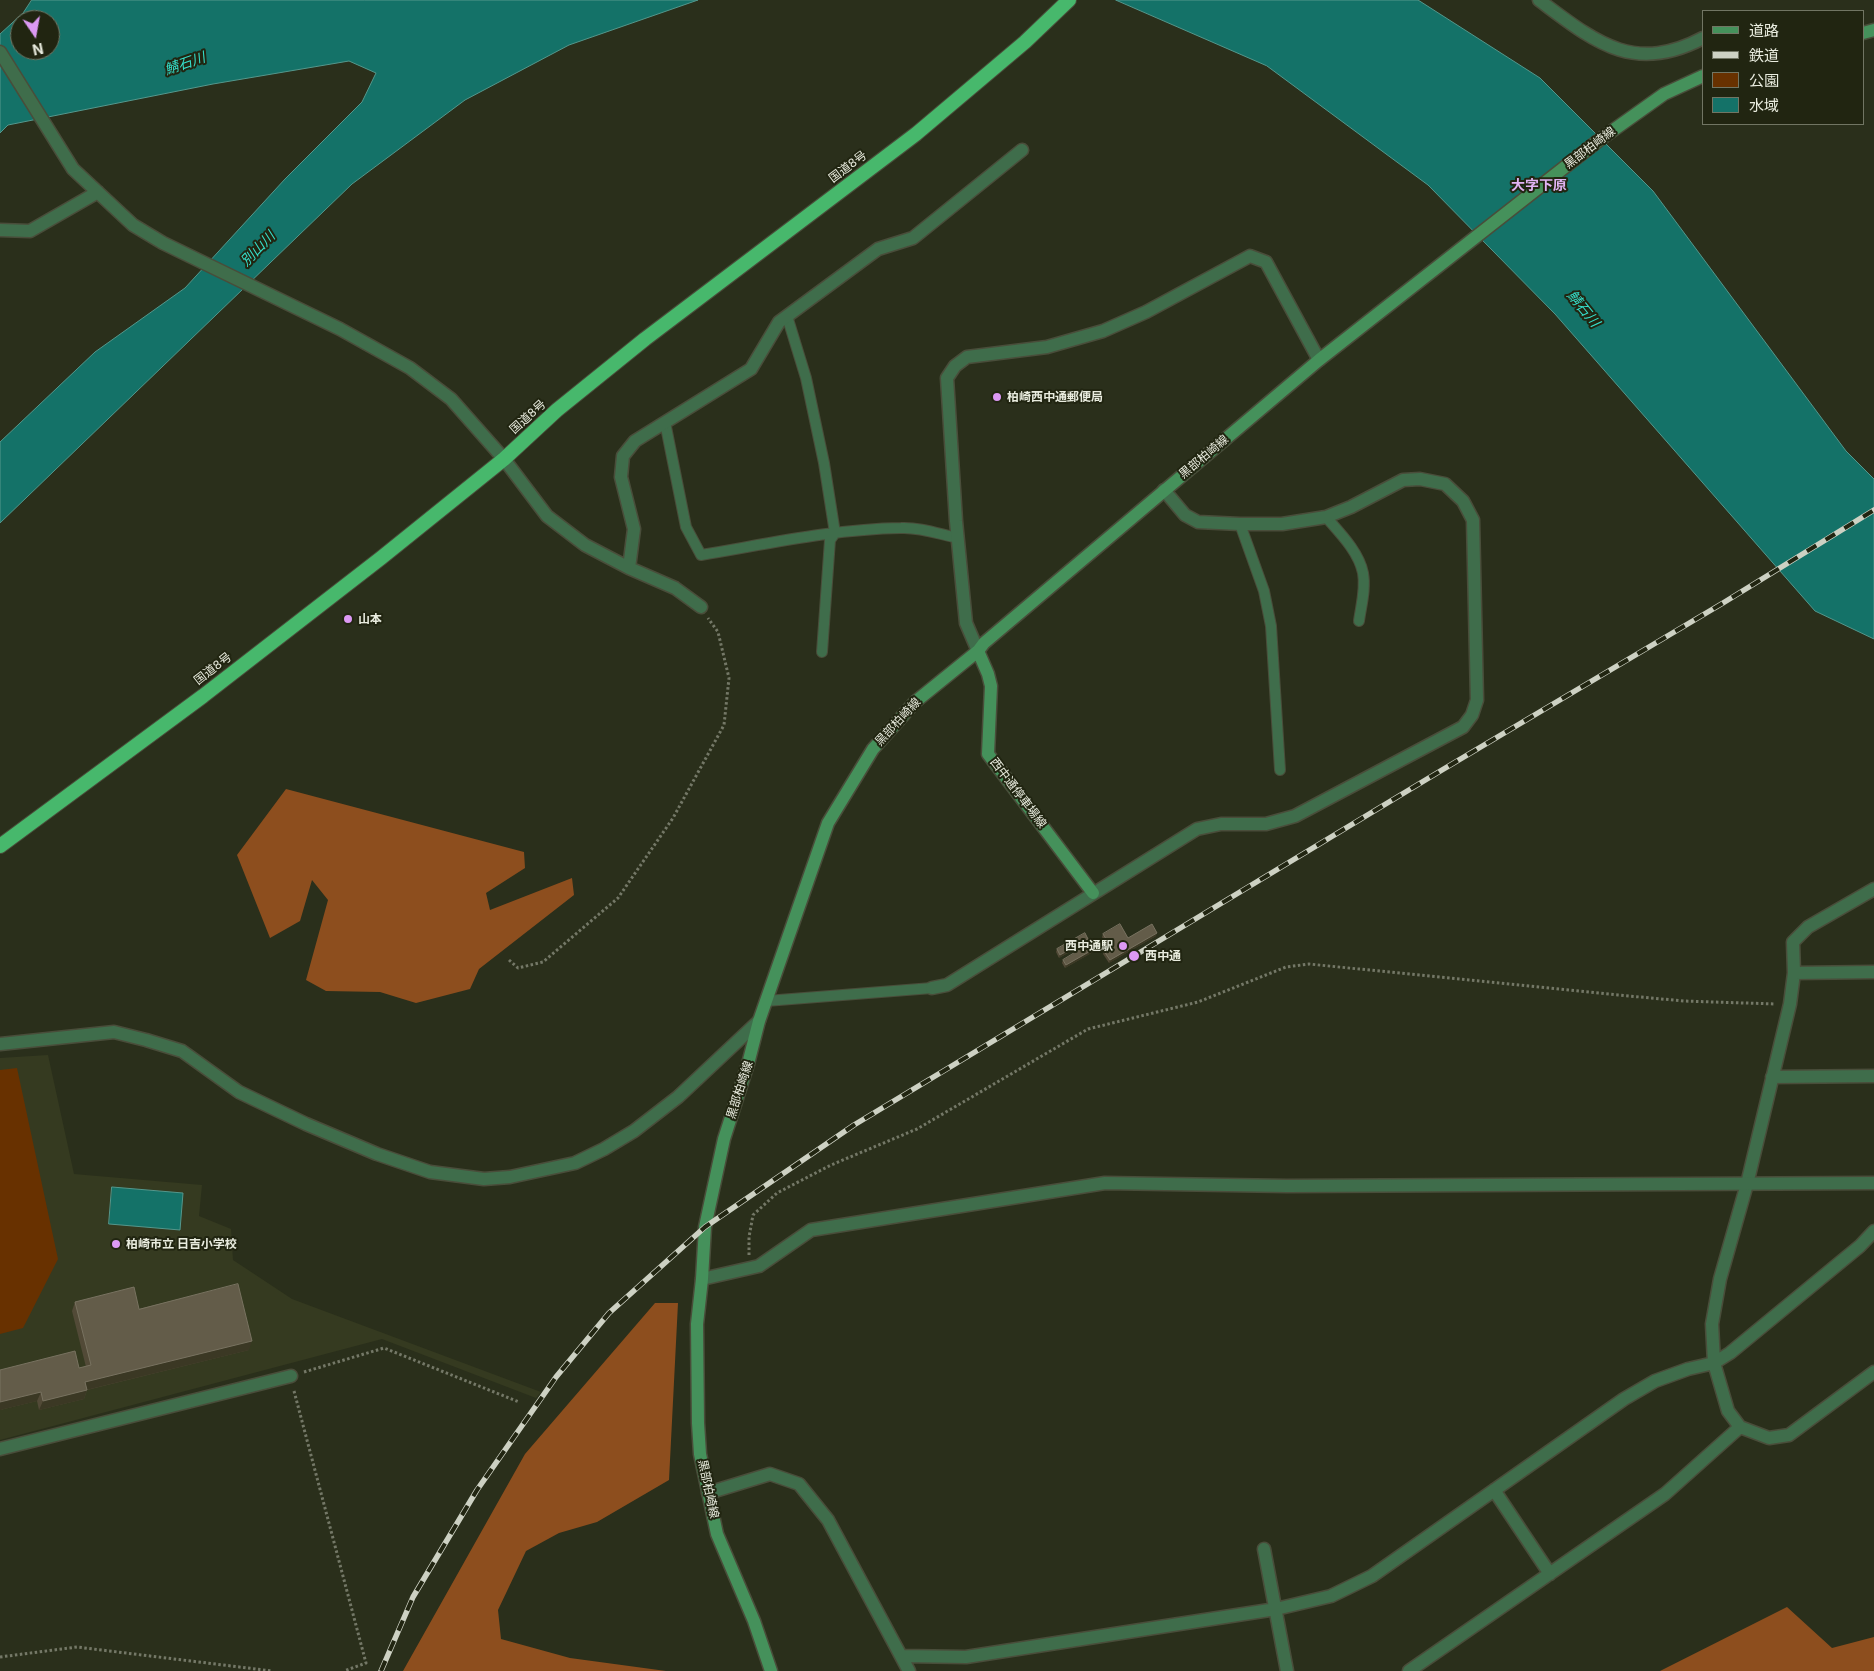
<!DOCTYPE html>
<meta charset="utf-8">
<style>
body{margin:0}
#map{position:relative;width:1874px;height:1671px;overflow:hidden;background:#2a2f1b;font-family:Inter,"Noto Sans JP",sans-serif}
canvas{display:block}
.legend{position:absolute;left:1702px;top:10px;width:162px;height:115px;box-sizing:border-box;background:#212511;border:1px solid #717563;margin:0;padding:6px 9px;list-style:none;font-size:15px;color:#e9ecdf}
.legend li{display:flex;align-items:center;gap:10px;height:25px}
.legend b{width:25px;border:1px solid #717563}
.north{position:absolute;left:10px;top:10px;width:50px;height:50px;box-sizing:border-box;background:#212511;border:1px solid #717563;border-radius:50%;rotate:168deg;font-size:14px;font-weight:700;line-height:20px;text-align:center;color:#e9ecdf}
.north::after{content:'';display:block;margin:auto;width:18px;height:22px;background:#dc99f4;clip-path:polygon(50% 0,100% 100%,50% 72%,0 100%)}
</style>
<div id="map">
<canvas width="1874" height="1671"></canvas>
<ul class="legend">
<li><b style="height:6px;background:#45915b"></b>道路</li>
<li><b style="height:6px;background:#cdd1c3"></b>鉄道</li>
<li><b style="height:14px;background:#683100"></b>公園</li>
<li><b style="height:14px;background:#147268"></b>水域</li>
</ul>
<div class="north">N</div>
</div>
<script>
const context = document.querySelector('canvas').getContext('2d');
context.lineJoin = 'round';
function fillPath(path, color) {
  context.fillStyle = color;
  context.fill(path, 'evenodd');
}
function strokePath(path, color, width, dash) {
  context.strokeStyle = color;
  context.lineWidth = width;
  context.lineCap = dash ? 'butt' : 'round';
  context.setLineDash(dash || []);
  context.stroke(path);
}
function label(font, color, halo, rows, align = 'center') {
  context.font = font + ' Inter,"Noto Sans JP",sans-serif';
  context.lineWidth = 4;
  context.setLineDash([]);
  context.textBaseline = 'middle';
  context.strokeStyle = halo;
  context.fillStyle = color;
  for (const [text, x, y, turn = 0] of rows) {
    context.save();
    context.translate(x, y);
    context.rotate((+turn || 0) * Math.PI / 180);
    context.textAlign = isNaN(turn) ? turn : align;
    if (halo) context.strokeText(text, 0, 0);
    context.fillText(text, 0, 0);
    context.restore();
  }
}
fillPath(new Path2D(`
 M48,1055L74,1174L202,1185L199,1216L231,1229L233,1260L292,1299L541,1392L536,1398L382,1339L0,1440V1058Z`), '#353a20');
fillPath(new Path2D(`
 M17,1068L58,1259L23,1328L0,1334V1070Z`), '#683100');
fillPath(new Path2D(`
 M286,789L524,852L525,868L486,893L490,910L572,878L574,895L479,969L470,989L416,1003L380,992L326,991L306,980L328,900L312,880L300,921L270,938L237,855Z
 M655,1303H678L669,1480L597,1522L559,1533L526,1551L498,1610L501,1639L570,1658L666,1671H403L525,1454Z
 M1787,1607L1832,1648L1874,1637V1671H1660Z`), '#8d4e1e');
const water = new Path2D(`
 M32,0H698L569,45L465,100L352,184L0,523V442L95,352L185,288L285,179L362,102L376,73L349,61L213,84L8,125L0,133V34L23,13ZM20,20H50V50H20Z
 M1116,0H1418L1540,78L1653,191L1846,451L1874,479V639L1815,611L1555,314L1428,185L1267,66Z
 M112,1187L183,1193L180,1230L109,1224Z`);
fillPath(water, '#147268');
strokePath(water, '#54978c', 1);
const service = new Path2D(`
 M787,316L806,378L824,463L835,533L830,540L822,652
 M665,422L686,527L701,555C767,544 834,529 901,528C920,527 939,534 958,538
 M1326,517C1340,533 1359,552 1363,573C1366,589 1361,606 1359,621
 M1240,524L1264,591L1271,626L1280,770
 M766,1001L932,988`);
const minor = new Path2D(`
 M0,52L73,169L133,225L163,243L340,329L410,368L451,399L504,459L547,516L585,545L629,568L675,588L701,607
 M0,230L30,231L98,192
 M629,568L634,529L621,477L623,456L635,441L751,369L779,322L878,249L913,238L1022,150
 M978,651L966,623L956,521L947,378L955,366L967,357L1047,347L1103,331L1146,312L1250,256L1266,262L1319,360
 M1874,889L1808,927L1793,942L1794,973L1790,1004L1747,1184L1720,1279L1712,1324L1714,1363L1728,1411L1740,1427L1769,1438L1789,1435L1874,1372
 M1794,973L1874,972
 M0,1044L114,1032L146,1040L182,1051L239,1092L306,1124L377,1154L430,1172L484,1179L510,1177L575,1163L604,1149L634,1131L678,1097L759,1021
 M1772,1077L1874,1076
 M0,1449L291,1376
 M1494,1490L1550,1574
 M708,1493L770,1474L799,1484L828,1520L909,1671
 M1264,1549L1287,1671
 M902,1656L966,1657L1276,1609L1331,1596L1372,1576L1624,1399L1655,1381L1688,1369L1714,1363L1730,1353L1860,1246L1874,1231
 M1409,1671L1665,1494L1740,1427`);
const tertiary = new Path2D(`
 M1539,0C1594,41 1633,75 1703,38
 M932,988L947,985L1197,829L1221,824H1266L1295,816L1463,727L1472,715L1477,700L1473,520L1463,501L1445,484L1420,479L1403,480L1351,507L1326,517L1282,524H1240L1198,522L1185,515L1164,490
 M702,1279L759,1266L811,1230L1105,1183L1287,1186L1874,1183`);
const secondary = new Path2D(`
 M1863,33L1874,30
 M978,651L988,674L991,686L988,754L1093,893
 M771,1671L754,1621L717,1534L700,1454L698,1423L697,1324L702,1279L705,1227L724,1139L748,1064L759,1021L828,823L873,749L915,702L978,651L984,643L1319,360L1598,141L1664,94L1703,76`);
const trunk = new Path2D(`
 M0,846L203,696L381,558L504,459L557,410L645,339L916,134L1025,42L1069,0`);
strokePath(service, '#494d3a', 12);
strokePath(minor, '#494d3a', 15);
strokePath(tertiary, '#494d3a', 15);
strokePath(secondary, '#494d3a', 15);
strokePath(trunk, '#494d3a', 16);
strokePath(new Path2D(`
 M509,960L518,968L543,962L618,898L673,818L724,725L729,678L718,632L708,618
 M749,1255V1237L753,1215L777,1193L831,1165L917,1129L1088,1029L1198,1002L1286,967L1309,964L1618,995L1684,1001L1775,1004
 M304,1372L384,1348L519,1402
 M294,1391L366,1663L344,1671
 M0,1657L77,1647L272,1671`), '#747867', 3, [2.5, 2.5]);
strokePath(service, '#3f6d4b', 10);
strokePath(minor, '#3f6d4b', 12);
strokePath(tertiary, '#3f6d4b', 12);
strokePath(secondary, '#45915b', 12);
strokePath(trunk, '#47b86c', 14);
const rail = new Path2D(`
 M381,1671L413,1597L477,1490L556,1377L609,1313L705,1227L854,1125L1442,770L1723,603L1874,510`);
strokePath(rail, '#cdd1c3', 5.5);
strokePath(rail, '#212511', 4, [11]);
fillPath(new Path2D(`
 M1103,934L1128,938L1156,936L1109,963L1103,954L1104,951L1108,948L1102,937Z
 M1088,939L1087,942L1059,958L1056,952L1057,949Z
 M1093,952L1065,968L1062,963L1063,960Z
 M75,1302L139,1309L249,1350L87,1390L84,1399L39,1410L37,1401L0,1410L79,1368L86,1367L72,1311Z`), '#524a37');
fillPath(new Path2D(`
 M1157,933L1156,936L1109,963L1110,960Z
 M1088,939L1087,942L1059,958L1060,955Z
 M1094,949L1093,952L1065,968L1066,965Z
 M252,1341L249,1350L82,1391L85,1382Z
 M87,1390L84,1399L39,1410L43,1401Z
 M41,1392L37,1401L0,1410V1402Z`), '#3b3824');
const building = new Path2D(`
 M1120,924L1128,938L1152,924L1157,933L1110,960L1104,951L1111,947L1103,934Z
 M1085,933L1088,939L1060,955L1057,949Z
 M1091,943L1094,949L1066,965L1063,960Z
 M238,1284L252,1341L85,1382L87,1390L43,1401L41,1392L0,1402V1370L75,1351L79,1368L91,1365L75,1302L134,1287L139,1309Z`);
fillPath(building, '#635c49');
strokePath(building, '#787260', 1);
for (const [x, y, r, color] of [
 [997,397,5,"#dc99f4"],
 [348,619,5,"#dc99f4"],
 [1123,946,5,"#dc99f4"],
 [1134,956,6,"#dc99f4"],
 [116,1244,5,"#dc99f4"]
]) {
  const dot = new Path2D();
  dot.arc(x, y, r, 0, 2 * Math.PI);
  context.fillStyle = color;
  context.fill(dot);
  strokePath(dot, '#212511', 2);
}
label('12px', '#e9ecdf', '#212511', [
 ["黒部柏崎線",1590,148,-37],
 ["国道8号",848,167,-37],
 ["国道8号",528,417,-42],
 ["黒部柏崎線",1204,457,-40],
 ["国道8号",213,669,-38],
 ["黒部柏崎線",898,722,-47],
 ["西中通停車場線",1018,793,53],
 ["黒部柏崎線",740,1090,-72],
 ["黒部柏崎線",708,1489,78]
]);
label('bold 12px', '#e9ecdf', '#212511', [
 ["柏崎西中通郵便局",1007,397],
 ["山本",358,619],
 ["西中通駅",1113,946,"right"],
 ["西中通",1145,956],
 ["柏崎市立 日吉小学校",126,1244]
], 'left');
label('italic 14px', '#35deca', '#212511', [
 ["鯖石川",185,64,-19],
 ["別山川",258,249,-46],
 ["鯖石川",1583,309,51]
]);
label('bold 14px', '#e1b3f3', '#212511', [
 ["大字下原",1539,186]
]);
</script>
